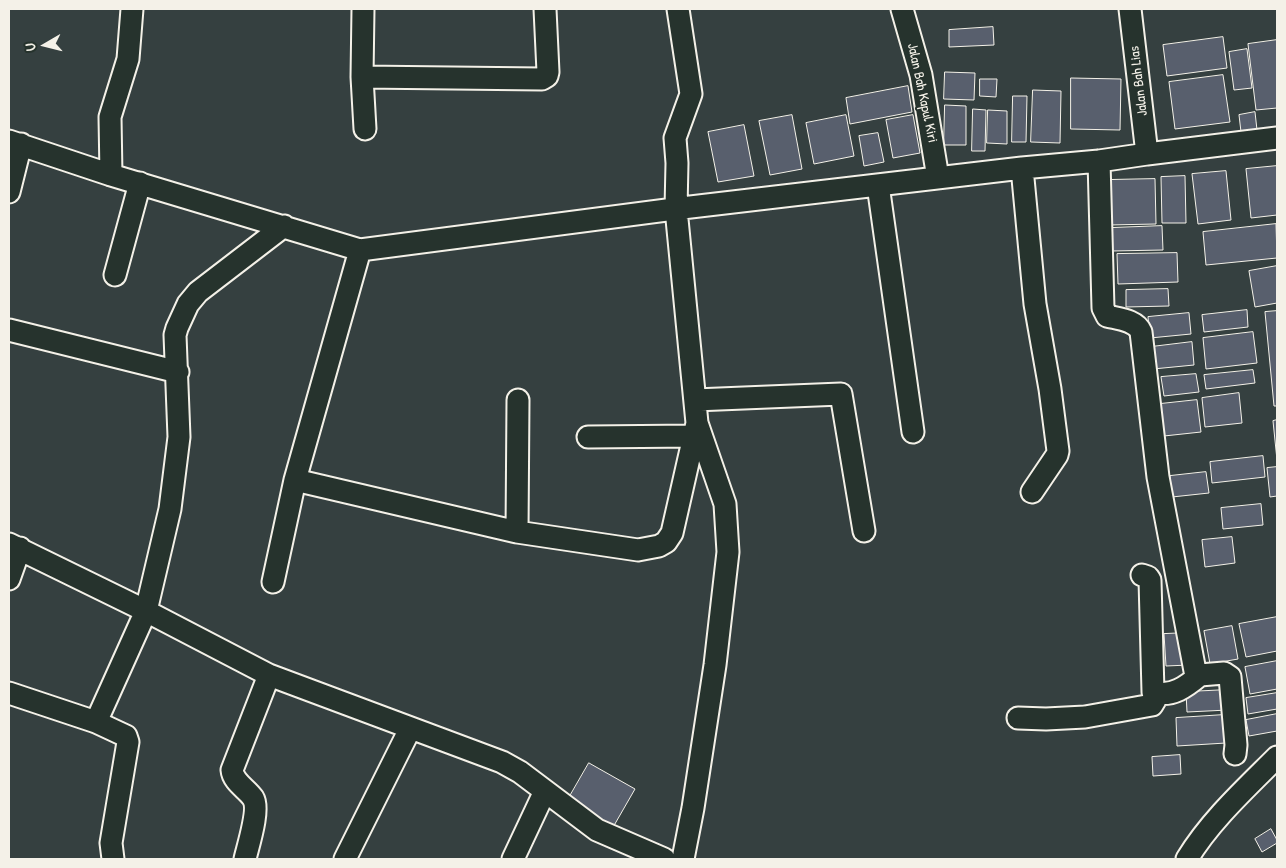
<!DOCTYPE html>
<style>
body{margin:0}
#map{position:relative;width:1286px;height:868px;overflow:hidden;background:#354040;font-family:"Patrick Hand",sans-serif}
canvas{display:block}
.frame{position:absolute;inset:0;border:10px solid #f4f1e8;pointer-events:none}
.north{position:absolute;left:20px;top:20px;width:50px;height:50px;-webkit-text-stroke:4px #26332d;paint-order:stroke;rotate:262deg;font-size:14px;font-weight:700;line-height:20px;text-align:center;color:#f4f1e8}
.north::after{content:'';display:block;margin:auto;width:18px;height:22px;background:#f4f1e8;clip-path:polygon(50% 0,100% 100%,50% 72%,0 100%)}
</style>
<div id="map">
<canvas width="1286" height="868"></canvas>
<div class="frame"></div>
<div class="north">U</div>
</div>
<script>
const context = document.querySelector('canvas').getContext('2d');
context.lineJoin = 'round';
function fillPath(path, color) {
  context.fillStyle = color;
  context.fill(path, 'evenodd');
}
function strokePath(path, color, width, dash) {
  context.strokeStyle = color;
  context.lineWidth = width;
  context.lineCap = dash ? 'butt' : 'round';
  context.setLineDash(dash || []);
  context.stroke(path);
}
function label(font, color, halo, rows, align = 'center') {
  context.font = font + ' "Patrick Hand",sans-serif';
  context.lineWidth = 4;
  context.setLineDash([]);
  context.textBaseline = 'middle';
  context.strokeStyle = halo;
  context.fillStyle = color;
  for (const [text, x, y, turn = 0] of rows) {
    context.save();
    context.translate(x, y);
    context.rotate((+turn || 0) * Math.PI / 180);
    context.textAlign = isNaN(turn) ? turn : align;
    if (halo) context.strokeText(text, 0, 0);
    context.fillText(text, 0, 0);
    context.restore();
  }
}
const building = new Path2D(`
 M993,27L994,45L949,47V30Z
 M1223,37L1227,68L1167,76L1163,45Z
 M1277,40V108L1256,110L1248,44Z
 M1247,49L1252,88L1234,90L1229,52Z
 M945,72L975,73L974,100L944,99Z
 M1223,75L1230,122L1175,129L1169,82Z
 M1071,78L1121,79L1120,130L1071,129Z
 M980,79H997L996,97L980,96Z
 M908,86L912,112L850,124L846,98Z
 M1033,90L1061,91L1060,143L1031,142Z
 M1013,96H1027L1026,142H1012Z
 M945,105L966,106V145H944Z
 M973,109L986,110L985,151H972Z
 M988,110L1007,111V144L987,143Z
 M1255,112L1257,130L1241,132L1239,115Z
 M792,115L802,169L770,175L759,121Z
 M846,115L854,156L814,164L806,123Z
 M913,115L920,153L893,158L886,120Z
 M744,125L754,176L718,182L708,132Z
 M878,133L884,162L864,166L859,136Z
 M1277,166V215L1251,218L1246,169Z
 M1226,171L1231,220L1198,224L1192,174Z
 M1185,176L1186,223H1162L1161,177Z
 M1155,179L1156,224L1108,225L1107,180Z
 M1276,224L1277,258L1206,265L1203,232Z
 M1162,226L1163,250L1112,251L1111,228Z
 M1177,253L1178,282L1118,284L1117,254Z
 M1277,266V303L1255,307L1249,271Z
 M1168,289L1169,306L1126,307V290Z
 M1247,310L1248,327L1204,332L1202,315Z
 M1277,311V406H1274L1265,312Z
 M1189,313L1191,334L1150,338L1148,317Z
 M1253,332L1257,363L1206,369L1203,338Z
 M1192,342L1194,365L1153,369L1151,347Z
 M1253,370L1255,383L1206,389L1204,375Z
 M1196,374L1199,392L1164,396L1161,377Z
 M1239,393L1242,423L1205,427L1202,398Z
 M1197,400L1201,432L1164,436L1160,404Z
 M1277,420V460L1273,421Z
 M1263,456L1265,477L1212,483L1210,462Z
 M1277,467V496L1270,497L1267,468Z
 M1206,472L1209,493L1172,497L1170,476Z
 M1261,504L1263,525L1223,529L1221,508Z
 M1232,537L1235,563L1205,567L1202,540Z
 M1277,617V651L1246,657L1239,624Z
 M1232,626L1238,659L1210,664L1204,631Z
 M1187,633L1189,665L1166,666L1164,634Z
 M1277,661V689L1250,694L1245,667Z
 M1227,690L1228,710L1187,712L1186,692Z
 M1277,693V709L1248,714L1246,698Z
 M1277,714V731L1249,736L1246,720Z
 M1224,715L1226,743L1177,746L1176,718Z
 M1180,755L1181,774L1153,776L1152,757Z
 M589,763L635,789L612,829L566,803Z
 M1271,829L1277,840V843L1262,852L1255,839Z`);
fillPath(building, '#585f6d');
strokePath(building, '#f4f1e8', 1);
const minor = new Path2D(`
 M363,9L362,77L365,129
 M678,9L691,94L675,138L677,163L676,209L697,423L725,504L728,552L715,665L693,808L683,859
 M902,9L921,75L938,178
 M1130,9L1147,154
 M362,77L542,79L547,76L548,72L545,9
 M9,141L111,175L360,250L682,208L1022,168L1099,161L1147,154L1277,138
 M1099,161L1103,308L1107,316C1119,319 1136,320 1141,332L1158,477L1195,671L1200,675L1224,673L1230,677L1236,745L1235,754
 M1022,168L1035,304L1050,389L1058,451L1057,455L1032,492
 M111,175L110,117L128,59L132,9
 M878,185L913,432
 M9,192L21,144
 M115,275L140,183
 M9,330L178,372
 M695,400L841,394L864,531
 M588,437L694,436
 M295,480L517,532L638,550L659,546L666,542L672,533L697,423
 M517,532L518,400
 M9,544L146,611L269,675L502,762L520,772L597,830L664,859
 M9,579L20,548
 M273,582L295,480L360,250
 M1153,692C1172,698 1187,686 1200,675
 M9,693L96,722L126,736L128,742L111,843L113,859
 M1018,718L1046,719L1085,717L1152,705L1155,700L1153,692L1150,580L1148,577L1142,575
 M96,722L146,611L170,509L179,437L175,335L177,328L188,304L198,292L284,226
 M245,859C248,846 260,809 253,798C247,789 233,782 232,770L269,675
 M345,859L410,729
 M513,859L545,791
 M1187,859C1210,821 1245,789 1277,757`);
strokePath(minor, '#f4f1e8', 25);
strokePath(minor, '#26332d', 21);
label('14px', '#f4f1e8', '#26332d', [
 ["Jalan Bah Lias",1139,81,-97],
 ["Jalan Bah Kapul Kiri",922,93,78]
]);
</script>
